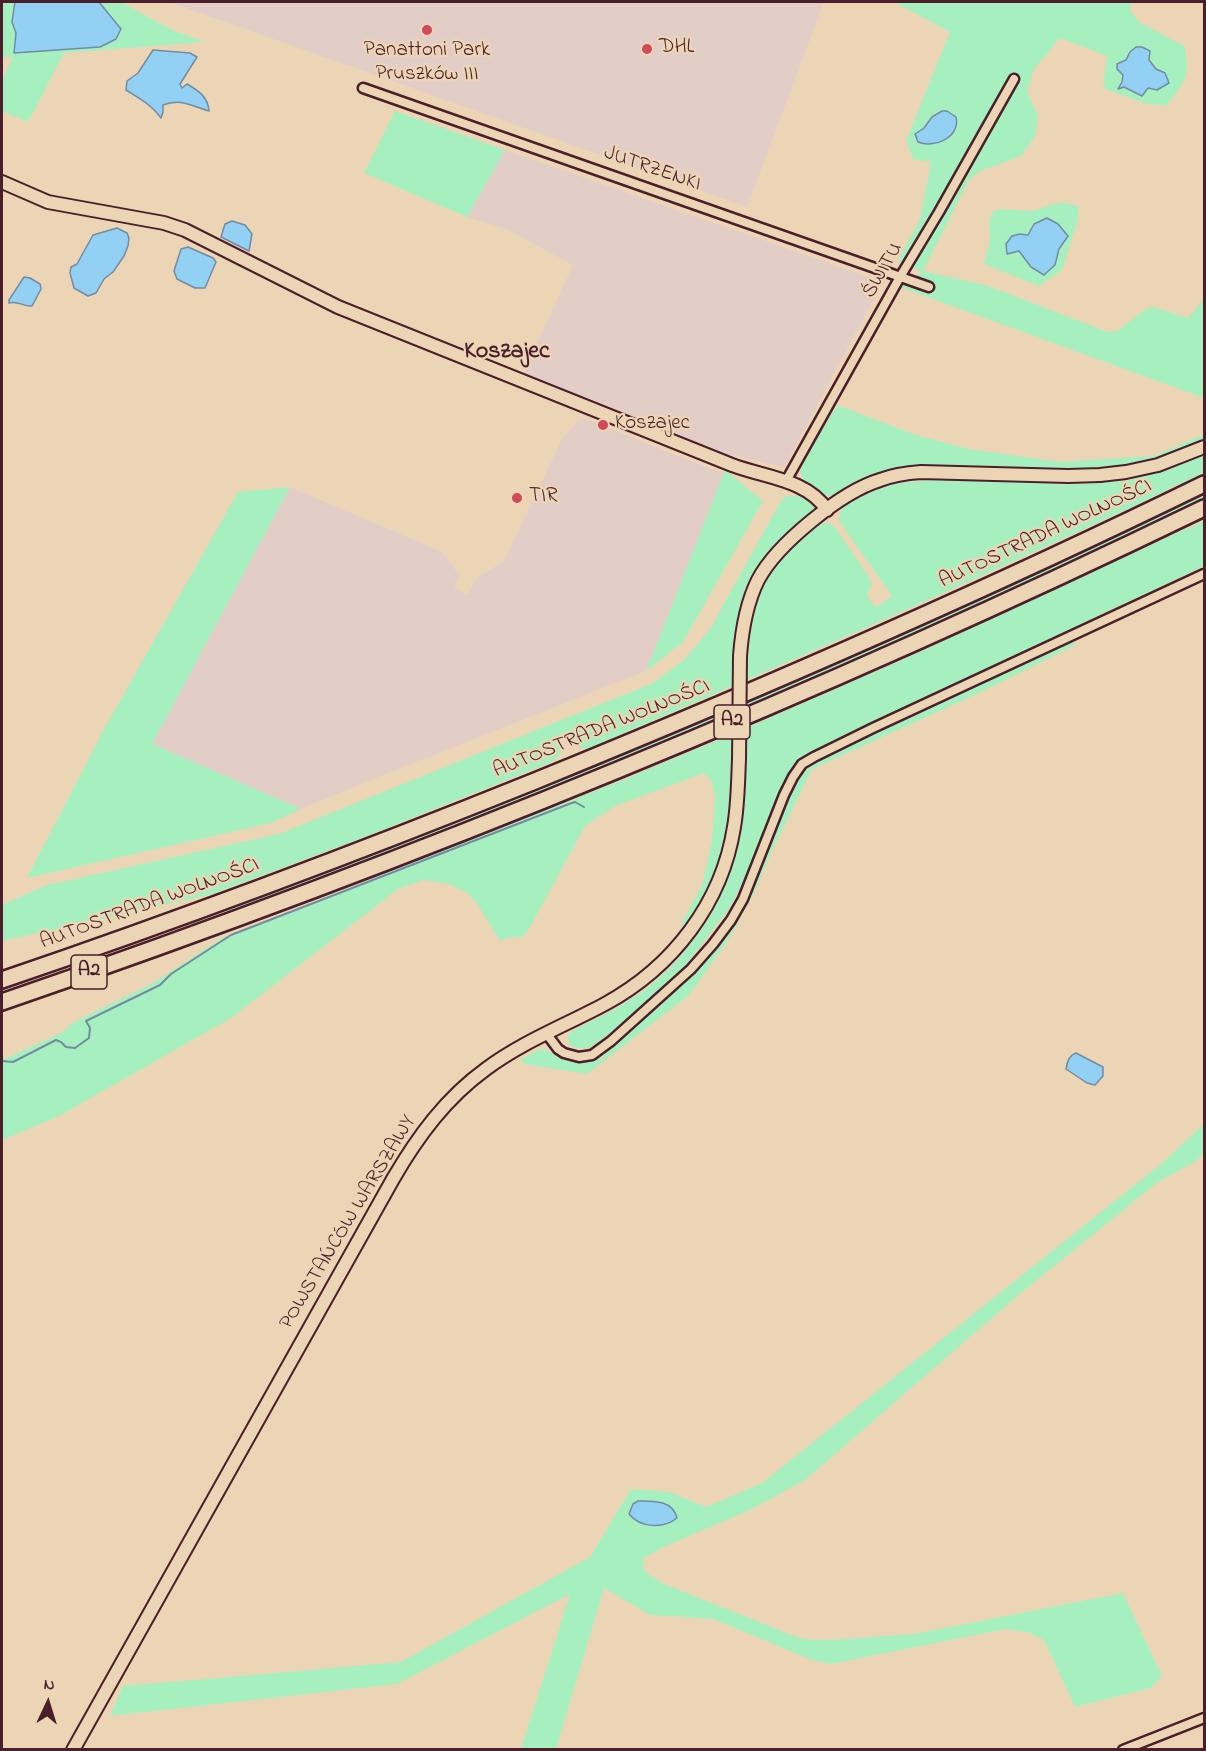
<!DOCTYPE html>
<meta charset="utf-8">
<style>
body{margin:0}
#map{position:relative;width:1206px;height:1751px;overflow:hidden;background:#ecd5b5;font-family:"Indie Flower",sans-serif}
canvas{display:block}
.frame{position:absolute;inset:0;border:3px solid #4a1f2b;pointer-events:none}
.north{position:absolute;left:18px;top:1673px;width:60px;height:60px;-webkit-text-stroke:4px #ecd5b5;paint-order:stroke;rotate:4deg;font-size:16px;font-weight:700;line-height:24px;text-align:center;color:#4a1f2b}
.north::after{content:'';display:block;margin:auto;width:21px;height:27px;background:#4a1f2b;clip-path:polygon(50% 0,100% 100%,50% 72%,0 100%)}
</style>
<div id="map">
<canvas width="1206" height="1751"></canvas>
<div class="frame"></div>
<div class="north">N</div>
</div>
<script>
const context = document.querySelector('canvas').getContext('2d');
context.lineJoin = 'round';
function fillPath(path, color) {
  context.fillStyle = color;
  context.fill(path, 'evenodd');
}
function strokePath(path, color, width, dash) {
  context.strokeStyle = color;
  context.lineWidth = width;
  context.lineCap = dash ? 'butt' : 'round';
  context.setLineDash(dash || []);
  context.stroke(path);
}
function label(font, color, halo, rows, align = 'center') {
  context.font = font + ' "Indie Flower",sans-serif';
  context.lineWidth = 4.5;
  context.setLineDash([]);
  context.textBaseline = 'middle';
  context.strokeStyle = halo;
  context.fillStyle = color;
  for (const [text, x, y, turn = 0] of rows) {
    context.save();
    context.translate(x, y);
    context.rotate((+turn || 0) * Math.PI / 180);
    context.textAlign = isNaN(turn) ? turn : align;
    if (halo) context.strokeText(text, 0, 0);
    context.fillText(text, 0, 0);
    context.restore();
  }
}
fillPath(new Path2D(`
 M169,2H824L747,207Z
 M505,150L872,278L878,291L784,467L719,452L523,374L573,265L506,229L467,217Z
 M581,417L724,474L646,671L383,775L301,809L152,744L290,487L442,552L460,576L454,588L468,595L475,579L504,561L562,439Z`), '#e2cec7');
fillPath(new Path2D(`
 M2,2H15L12,22L16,33L15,53L100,47L121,29L99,2H121L172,30L204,42L64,53L28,122L2,111V80L13,57H2Z
 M894,2H1133L1129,9L1139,22L1184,46C1192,77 1184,82 1166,106L1144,103L1103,88L1107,56L1060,38L1034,69L1027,92L1038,115L1035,136L1021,156L980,171L969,180L923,271L988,286L1108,332L1117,331L1144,310L1153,307L1188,318L1200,304L1204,294V398L900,287L922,272L898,261L920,219L931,162L913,159L906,141L950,32ZM1136,47H1142C1148,59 1153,67 1165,73L1142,96L1124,87L1119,88C1126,74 1123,57 1136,47Z
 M395,111L505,150L467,217L364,173Z
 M1061,202L1078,206V219L1062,270L1039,286L984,264L990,240L989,223L992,212L1001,209L1032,211Z
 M837,405L916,435L969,449L1060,462L1154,456L1204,434V438L1159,459L1122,467L1089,470L913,468L885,471L834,496L823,495L806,484L800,473L804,460Z
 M1204,453V472L1181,484L1174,485L1168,490C976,580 783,665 589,748C575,750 572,742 567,731L557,736C561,746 564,754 554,761L357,840L209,895L2,941V905L47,885L279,834L653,683L684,660L710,629L782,499C792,491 807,498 814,507L808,519L770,552L748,581L740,605L732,660L748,653C752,622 757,588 777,563C789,549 805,537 819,524L828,523L834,526L871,580V588L867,593L870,601L877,607L892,596L839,521L840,512L843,506L868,492L896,483L934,480L1051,483L1057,485L1125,481L1176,466Z
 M725,470L763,501L683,642L646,671Z
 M290,487L152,744L301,809L271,823L27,878L104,729L238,492Z
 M1204,489V503L964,616L489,817L227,914L223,907L377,848Z
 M1204,520V566L824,745L801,758L788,775L752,865L729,909L680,972L624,1023L589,1048H576L570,1045L567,1037L572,1031C595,1019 619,1008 640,993C686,960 723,906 736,851C743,820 743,787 746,756L733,761C732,790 731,820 723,848C716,877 700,902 686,928L681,924L702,885L712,840L715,797L711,780L704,773L615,806L585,826L530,927L522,937L508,938L500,941L476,902L466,892L449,884L423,880L398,889L231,1018L59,1116L2,1140V1057L5,1059L63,1032L72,1023L153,983L224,937L630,777L732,734L920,652L1185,529L1194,526Z
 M1072,640L1075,645L977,694L812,769L772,851L754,893L731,936L689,995L587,1074L525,1064L520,1060L541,1048C564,1058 574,1063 600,1059L711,954L731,927L743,906L800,774L815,761Z
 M1204,1124V1152L1196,1161L1158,1182L1022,1292L805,1480L752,1509L661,1548L643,1559L644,1571L664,1584L802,1639L830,1640L914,1634L1123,1593L1162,1676L1151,1688L1075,1707L1044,1640L1030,1633L1006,1629L831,1664L812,1660L713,1619L650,1615L604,1588L556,1749H521L570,1594L397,1684L110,1716L123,1686L401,1662L590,1557L631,1489L669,1492L706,1507L762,1483L1161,1164Z`), '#a6f0bf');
const water = new Path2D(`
 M15,2H99L121,29L116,39L100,47L14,53L16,33L12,22Z
 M1136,47H1142L1150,51L1149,60L1156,69L1165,73L1169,83L1157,90L1148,88L1142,96L1124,87L1118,89L1122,82L1123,75L1117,69V64L1126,60L1130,52Z
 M153,50L190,53L197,57L180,84L182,88L187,84C199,91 208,97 209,111C191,106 181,98 163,105V112L161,118C152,105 139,98 126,90L127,81L138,73Z
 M942,111H947L956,117C961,137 934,149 918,142L915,134L924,128L932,117Z
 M1047,218L1058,224L1068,236L1059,249L1055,265L1044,275L1031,267L1019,251L1007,254L1006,244L1012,236L1020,234L1028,235L1034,224Z
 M232,221L245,225L252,234L249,251L221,237L225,224Z
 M117,228L127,233L129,238L128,246L124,256L113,272L104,279L96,293L88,296L74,288L70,273L71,267L77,264L93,235Z
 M188,247L213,258L216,262L205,288H195L177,279L174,271L181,249Z
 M24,277L30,278L40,284L41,289L32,306C24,307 17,300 9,303V300Z
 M1076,1053L1103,1067V1076L1095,1085L1087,1083L1066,1069C1067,1062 1069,1055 1076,1053Z
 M638,1501C653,1501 673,1500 677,1518C664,1529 640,1528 629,1514L633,1504Z`);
fillPath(water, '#92d1f3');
strokePath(water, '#758aa3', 1.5);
strokePath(new Path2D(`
 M2,1061L13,1062L56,1040L61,1042L66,1047L75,1048L89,1038L90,1028L86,1021L160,985L171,974L231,935L569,804L575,802L584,807`), '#758aa3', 2);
const street = new Path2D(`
 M363,88L929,287
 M786,481L900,277L939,212L1014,79
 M546,1033L558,1049L564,1053L579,1057L592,1055L611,1041L691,969L713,944L731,920L743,899L784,795L793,777L802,764L814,757L873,728L1204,574
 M1123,1750L1204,1718`);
const secondary = new Path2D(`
 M2,182L48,202L164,223L185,230L338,307L732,465C763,477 807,479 827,510
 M740,656C742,629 746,604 758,580C777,544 841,492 880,480C893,475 907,473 921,472L1068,476L1100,475L1126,472L1158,465L1204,447
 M73,1750L393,1179C418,1136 446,1098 486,1069C522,1042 566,1025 605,1004C673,967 722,903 734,827C738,804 738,781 739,759`);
const highway = new Path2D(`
 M2,980C181,919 359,852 535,781C761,689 985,591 1204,484
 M2,1002C412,861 814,697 1204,508`);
strokePath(street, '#4a1f2b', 13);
strokePath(secondary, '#4a1f2b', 16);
strokePath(highway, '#4a1f2b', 20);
strokePath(street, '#ecd5b5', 8);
strokePath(secondary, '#ecd5b5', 12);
strokePath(highway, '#ecd5b5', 15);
const secondaryBridge = new Path2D(`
 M739,759L740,656`);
strokePath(secondaryBridge, '#4a1f2b', 16, []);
strokePath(secondaryBridge, '#ecd5b5', 12);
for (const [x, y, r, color] of [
 [427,30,6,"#d1495b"],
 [647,49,6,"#d1495b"],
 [603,425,6,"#d1495b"],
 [517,498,6,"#d1495b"]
]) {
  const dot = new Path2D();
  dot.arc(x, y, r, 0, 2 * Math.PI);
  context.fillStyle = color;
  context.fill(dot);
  strokePath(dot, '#ecd5b5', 2);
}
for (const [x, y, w] of [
 [732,722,36],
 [89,972,36]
]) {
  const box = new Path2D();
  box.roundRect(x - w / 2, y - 17, w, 34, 4.5);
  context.fillStyle = '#ecd5b5';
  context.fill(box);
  strokePath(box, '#4a1f2b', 1.5);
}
label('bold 20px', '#4a1f2b', null, [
 ["A2",732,722],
 ["A2",89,972]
]);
label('21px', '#4a1f2b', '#ecd5b5', [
 ["DHL",659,49],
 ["Panattoni Park",427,52,"center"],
 ["Pruszków III",427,76,"center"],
 ["Koszajec",615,425],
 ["TIR",529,498]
], 'left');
label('21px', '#4a1f2b', '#ecd5b5', [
 ["JUTRZENKI",652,170,19],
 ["ŚWITU",884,271,-60],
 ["AUTOSTRADA WOLNOŚCI",1046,535,-25],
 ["AUTOSTRADA WOLNOŚCI",602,730,-22],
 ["AUTOSTRADA WOLNOŚCI",150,905,-20],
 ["POWSTAŃCÓW WARSZAWY",349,1223,-59]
]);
label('bold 24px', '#4a1f2b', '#ecd5b5', [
 ["Koszajec",507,353]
]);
</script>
